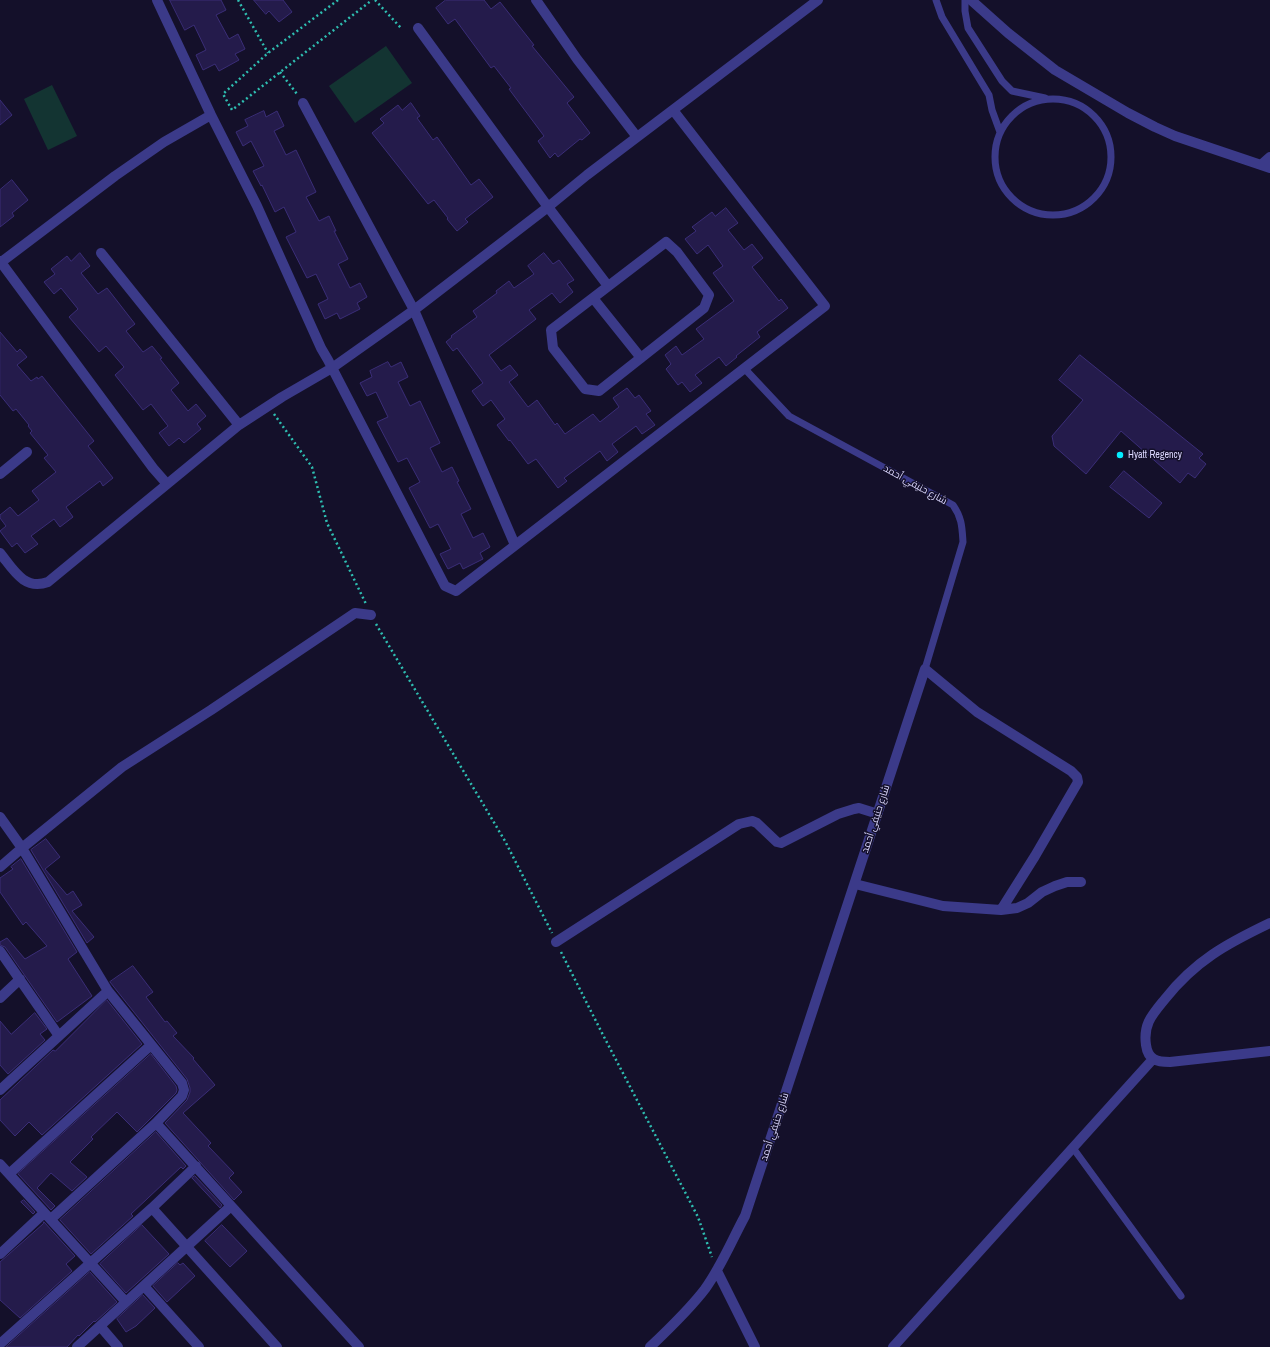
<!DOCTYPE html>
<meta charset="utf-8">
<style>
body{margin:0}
canvas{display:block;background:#14102a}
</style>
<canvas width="1270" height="1347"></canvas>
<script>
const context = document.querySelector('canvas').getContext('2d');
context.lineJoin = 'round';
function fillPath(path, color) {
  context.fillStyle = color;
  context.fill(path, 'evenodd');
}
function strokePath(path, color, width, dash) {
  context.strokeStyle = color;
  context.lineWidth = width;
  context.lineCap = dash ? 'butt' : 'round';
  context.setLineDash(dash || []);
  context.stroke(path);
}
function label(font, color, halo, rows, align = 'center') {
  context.font = font + ' "Archivo Narrow",Cairo,sans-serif';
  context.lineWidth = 3;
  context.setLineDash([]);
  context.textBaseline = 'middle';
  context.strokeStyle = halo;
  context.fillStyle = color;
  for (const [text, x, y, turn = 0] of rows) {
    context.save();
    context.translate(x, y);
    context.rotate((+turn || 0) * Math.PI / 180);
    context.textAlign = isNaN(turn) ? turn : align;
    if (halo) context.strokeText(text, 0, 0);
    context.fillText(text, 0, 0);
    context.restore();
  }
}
fillPath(new Path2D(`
 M386,46L412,83L355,123L329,86Z
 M52,85L77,136L48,150L24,99Z`), '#133432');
const building = new Path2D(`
 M170,0H221L226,10L216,15L229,39L238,34L245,49L235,54L239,60L219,71L215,64L203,70L196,55L206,50L194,25L185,30Z
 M254,0H283L292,12L279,22L269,11L266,14Z
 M446,0H484L491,9L500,2L534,45L532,46L574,97L567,103L590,133L582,140L580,139L558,157L555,153L550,158L538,141L544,136L509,89L511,88L494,66L491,68L455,19L448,24L436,8Z
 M0,100L12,115L0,125Z
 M411,103L420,116L417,118L433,140L437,137L471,185L479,179L493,197L465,219L468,222L457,231L447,219L448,218L434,200L428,204L372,133L384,123L380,119L398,105L402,110Z
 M264,111L266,117L277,111L284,126L274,131L286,155L296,150L316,192L306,197L319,221L329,216L336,231H334L348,259L338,264L350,288L360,283L367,297L357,303L360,309L340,319L337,313L325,319L318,304L328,299L316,274L307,278L286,237L296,232L284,207L275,212L262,185L261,186L253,171L264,166L251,141L243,146L236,132L248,126L245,120Z
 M12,180L28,200L12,213L14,216L0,227V190Z
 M726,208L738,223L728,230L744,250L752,244L763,258L752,267L779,301L781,299L788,308L757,332L760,337L736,356L737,357L726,366L719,357L695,375L702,383L690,392L682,382L678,385L666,369L671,364L665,355L676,346L682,355L704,339L696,329L734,301L713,273L723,266L708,245L697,254L685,239L696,231L692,227L712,212L715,216Z
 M80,253L90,266L81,273L98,294L107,288L135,324L126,331L143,352L152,346L162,358L160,359L179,383L171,390L188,411L196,404L206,416L197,424L201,429L184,443L179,438L169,446L159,433L168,426L151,404L143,410L115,375L124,367L106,346L99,352L69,317L78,309L61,288L54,294L44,282L55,274L51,269L67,256L71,261Z
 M544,253L553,264L559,260L574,280L567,284L573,292L560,303L552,293L529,310L536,319L489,355L501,371L510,365L518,375L509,382L528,407L537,400L555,425L557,423L565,434L593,414L600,422L619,407L613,398L627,388L635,398L639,395L651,411L646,414L655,425L642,434L636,426L612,444L618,452L607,461L600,451L564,478L567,481L558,488L536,459L528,464L510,440L509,441L497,425L505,419L491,400L483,406L472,391L483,383L457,348L453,351L446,342L452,337L451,336L477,317L473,311L497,293L496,291L509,281L514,288L534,274L528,266Z
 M0,332L17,352L20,349L27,357L17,365L31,381L37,377L38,379L42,376L94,441L88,446L113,478L103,486L100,481L66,507L73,517L60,527L54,519L31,536L38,544L25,553L17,543L12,547L0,531L6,526L0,518V515L10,507L18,516L39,500L32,491L56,472L44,458L48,455L30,433L32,431L28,426L29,425L16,409L13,411L0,395Z
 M1080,355L1203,454L1199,458L1206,464L1195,478L1188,473L1180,483L1121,431L1086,474L1054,446L1052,436L1083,400L1059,380Z
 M388,362L391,367L401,362L408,377L398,382L410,406L420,401L440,443L430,448L442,472L452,467L459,481L457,482L471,509L461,514L473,538L483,533L490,547L480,553L483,559L463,569L460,563L448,569L440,554L451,549L438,524L430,528L409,488L420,482L407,458L398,462L377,422L388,417L376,392L367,396L360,383L372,377L370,371Z
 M1124,471L1162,503L1149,518L1110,487Z
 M46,839L60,857L45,869L67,895L73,891L82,905L72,911L94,937L87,943L31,850Z
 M21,859L77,952L68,959L92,996L57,1022L5,947L0,945V942L7,938L25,959L47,946L26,922L23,925L0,892V878L13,869L11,867Z
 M133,966L153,992L146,997L165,1022L167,1021L177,1033L173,1036L194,1058L193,1059L215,1085L183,1113L211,1143L208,1146L234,1173L229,1178L242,1192L234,1200L165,1123L187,1100L190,1092V1088L187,1079L110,982Z
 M107,1000L142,1044L42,1135L29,1122L15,1136L0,1120V1100L53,1050L55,1051Z
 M35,1013L47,1029L40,1034L45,1040L8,1074L0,1065V1021L11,1034Z
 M151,1054L176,1086L177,1090L176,1093L137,1132L117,1112L91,1137L93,1139L70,1162L87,1177L72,1191L51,1173L37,1188L55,1206L51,1210L18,1174Z
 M156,1132L186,1166L183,1169L181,1167L131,1214L133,1216L91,1254L60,1220Z
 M195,1176L222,1205L220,1208L192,1178Z
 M24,1200L35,1212L33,1214L21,1202Z
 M44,1222L75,1256L66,1264L72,1271L20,1318L0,1300V1262L43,1224Z
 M142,1225L169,1254L126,1293L100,1264Z
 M222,1225L247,1251L230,1267L205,1241Z
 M178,1263L180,1265L183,1263L195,1276L167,1302L153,1286Z
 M90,1272L117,1302L95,1322L94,1321L79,1336L78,1335L67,1347H6Z
 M143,1295L155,1308L136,1326L126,1332L117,1319Z`);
fillPath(building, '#241b4b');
strokePath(building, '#3a2d77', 1);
strokePath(new Path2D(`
 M238,0L268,53
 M338,0L268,53L223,94L232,110L372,0
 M375,0L401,28
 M280,72L297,94
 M274,414L312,467L327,523L366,604
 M376,624L505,841L552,933
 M561,952L602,1033L698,1217L712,1257`), '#2ebeb1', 2.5, [2, 3]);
strokePath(new Path2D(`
 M936,0L942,17L989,95L992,110L1000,132
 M965,0V11L968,28L1002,81L1012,91L1045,98
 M995 157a58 58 0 1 1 116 0a58 58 0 1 1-116 0Z
 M744,368L789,416L953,505C962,518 962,527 963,542L925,669
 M1073,1148L1181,1296`), '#3b3a89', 7);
strokePath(new Path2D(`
 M157,0L211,115L257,206L321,348L328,360L445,586L456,591L825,306L673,110
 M536,0L577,59L637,137
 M971,0L1008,33L1055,70L1128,113L1155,127L1175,136L1270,168
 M418,28L548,207L608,286
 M303,103L414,310L515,545
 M1261,165L1270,157
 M666,242L677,252L709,295L704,308L599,391L585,389L553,348L551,330Z
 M101,253L239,425
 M0,261L153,468L167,484
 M0,263L115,176L164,142L211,115
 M593,298L641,358
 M0,474L27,452
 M0,553C13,569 24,591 48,582L239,425L282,397L332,368L414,310L548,207L587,175L818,0
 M0,817L22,848L108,991L182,1083L184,1090L182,1096L156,1123L51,1219
 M0,867L22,848L122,767L211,710L355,613L371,615
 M855,884L943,906L1001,910L1017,908L1028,903L1042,892L1055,886L1067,882H1081
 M1270,923C1226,944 1195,961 1165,999C1152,1015 1143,1024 1146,1045C1148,1060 1157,1062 1170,1062L1270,1051
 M556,942L739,824L752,821L757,823L777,842L781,843L838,814L854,809L859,808L878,814
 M0,951L59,1036
 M0,998L20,979
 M0,1090L108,991
 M156,1123L359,1347
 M0,1164L126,1302
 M9,1174L151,1045
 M152,1208L277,1347
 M0,1254L44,1213
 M717,1271L755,1347
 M144,1286L199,1347
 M100,1326L118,1347
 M0,1344L152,1208L196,1166
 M77,1347L231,1206
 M650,1347C669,1329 689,1310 705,1289C721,1267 732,1240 745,1216L925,669L977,712L1071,771L1077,777L1078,782L1035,856L1001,910
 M893,1347L1153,1059`), '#3b3a89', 10);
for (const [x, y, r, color] of [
 [1120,455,4,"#04edff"]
]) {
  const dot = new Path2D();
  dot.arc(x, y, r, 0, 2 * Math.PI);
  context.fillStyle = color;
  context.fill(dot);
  strokePath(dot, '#14102a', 1.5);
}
label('10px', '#dcd8ff', '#14102a', [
 ["Hyatt Regency",1128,455]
], 'left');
label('10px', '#dcd8ff', '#14102a', [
 ["شارع حنيفي أحمد",915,485,29],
 ["شارع حنيفي أحمد",876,819,-72],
 ["شارع حنيفي أحمد",775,1127,-72]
]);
</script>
